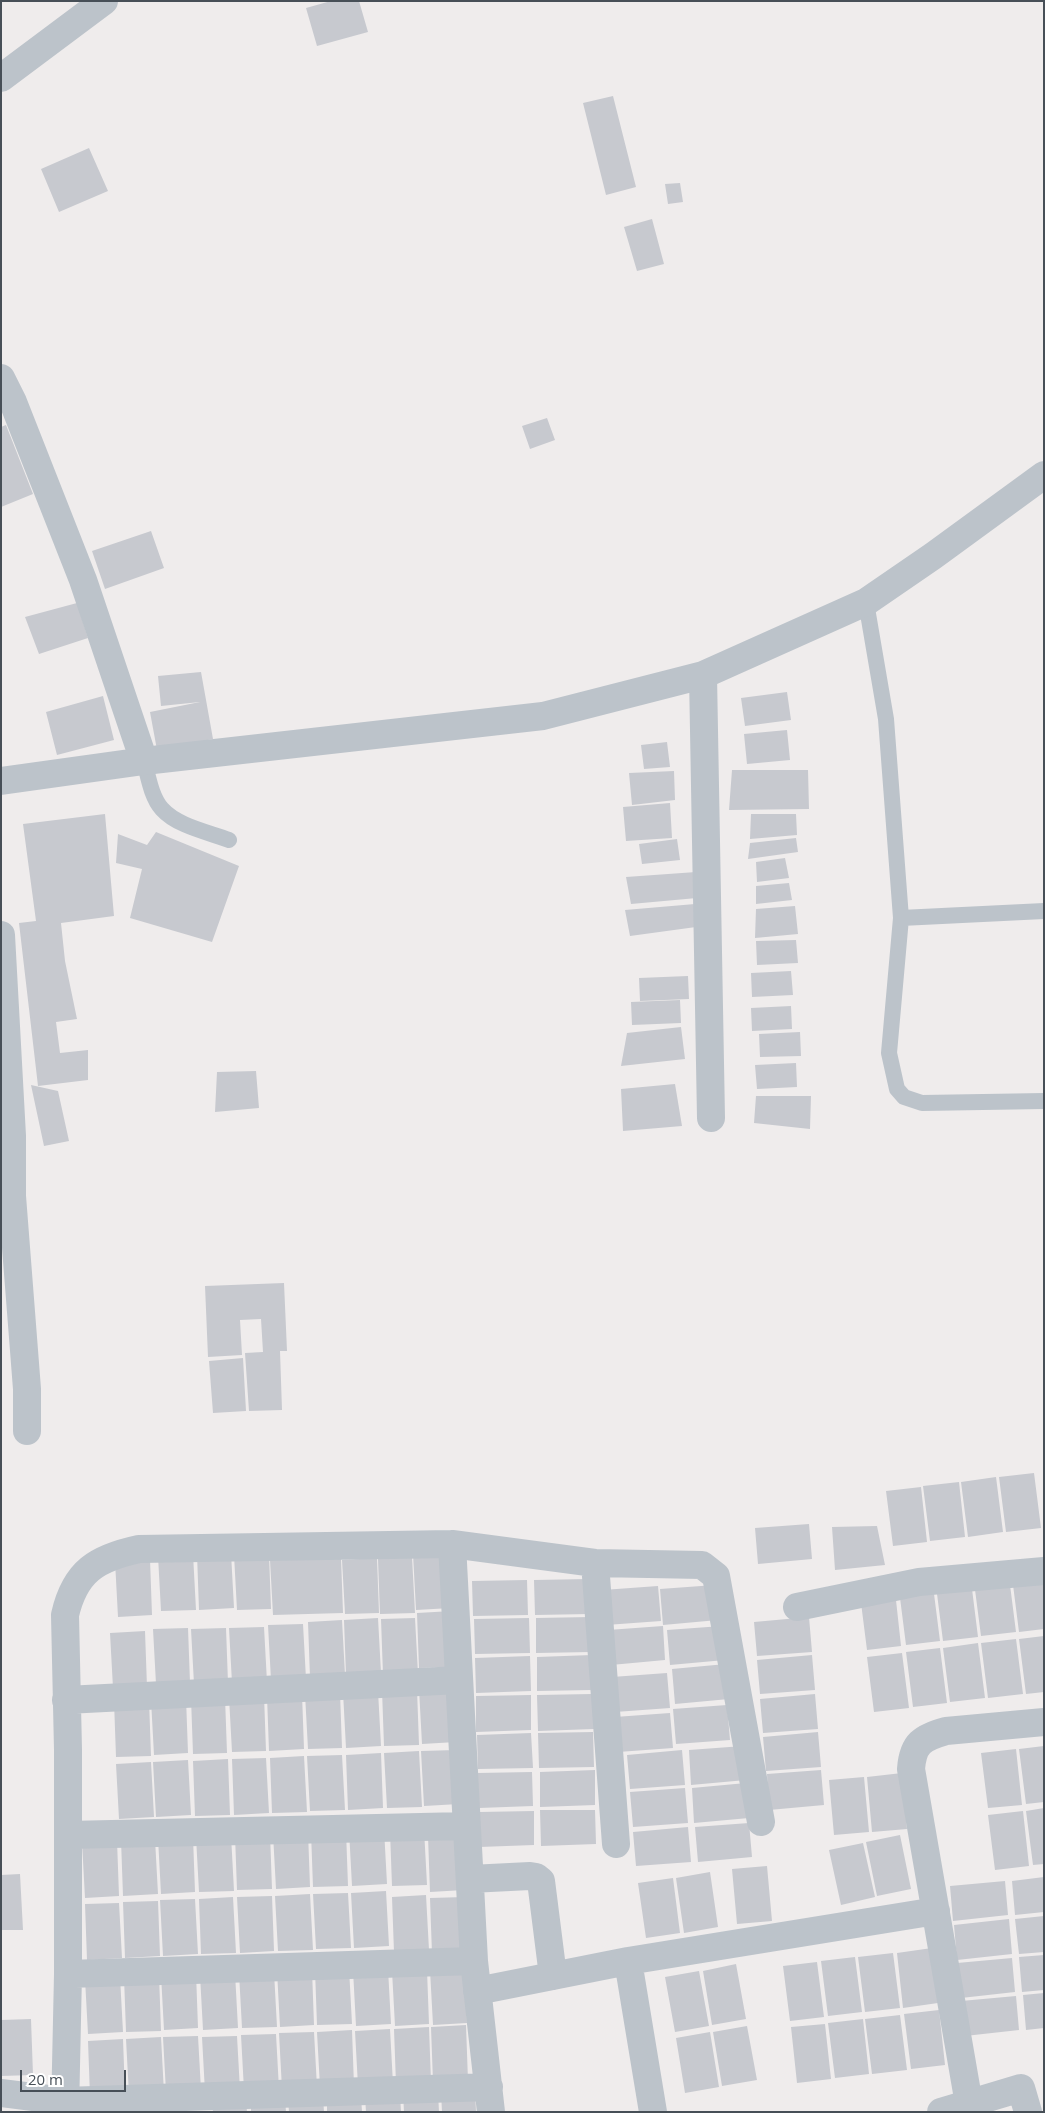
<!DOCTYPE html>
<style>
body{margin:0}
#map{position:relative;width:1045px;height:2113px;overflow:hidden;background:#efecec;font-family:"Open Sans",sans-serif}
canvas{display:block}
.frame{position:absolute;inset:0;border:2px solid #474f57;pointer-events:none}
.scale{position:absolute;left:20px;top:2070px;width:106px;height:22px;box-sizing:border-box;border:2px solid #474f57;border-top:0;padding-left:6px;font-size:15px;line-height:18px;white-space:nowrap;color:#474f57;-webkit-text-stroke:4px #fff;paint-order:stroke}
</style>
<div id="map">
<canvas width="1045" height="2113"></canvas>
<div class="frame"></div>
<div class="scale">20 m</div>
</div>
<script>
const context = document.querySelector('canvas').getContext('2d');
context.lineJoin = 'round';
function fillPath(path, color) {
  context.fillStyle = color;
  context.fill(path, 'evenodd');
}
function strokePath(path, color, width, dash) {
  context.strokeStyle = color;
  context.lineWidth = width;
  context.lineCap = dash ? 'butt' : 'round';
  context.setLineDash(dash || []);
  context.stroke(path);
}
fillPath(new Path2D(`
 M331,1H359L368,32L317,46L306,8Z
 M613,96L636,187L606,195L583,103Z
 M89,148L108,191L59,212L41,169Z
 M680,183L683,202L668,204L665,184Z
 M652,219L664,264L637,271L624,227Z
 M547,418L555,440L530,449L522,426Z
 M6,425L33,494L1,507V427Z
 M151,531L164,568L105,589L92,551Z
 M77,603L88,638L39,654L25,617Z
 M201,672L213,739L157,750L150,712L200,702L161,706L158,676Z
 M787,692L791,720L745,726L741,698Z
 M103,696L114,740L57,755L46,712Z
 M787,730L790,760L747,764L744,734Z
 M667,742L670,767L644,769L641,745Z
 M732,770H808L809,809L729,810Z
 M674,771L675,800L632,805L629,773Z
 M670,803L672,838L626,841L623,807Z
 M105,814L114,916L61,923L65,961L77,1019L56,1022L60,1053L88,1050V1080L38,1086L19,923L36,921L23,824Z
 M751,814H796L797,835L750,839Z
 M156,832L239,866L212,942L130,918L142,869L116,863L118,834L147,845Z
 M796,838L798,852L748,859L750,843Z
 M677,839L680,860L642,864L639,844Z
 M785,858L789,878L757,882L756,862Z
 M696,872L697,898L631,904L626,877Z
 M789,883L792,900L756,904V886Z
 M695,904L696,927L630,936L625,910Z
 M795,906L798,934L755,938L756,909Z
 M796,940L798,963L757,965L756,941Z
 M791,971L793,995L752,997L751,973Z
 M688,976L689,999L640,1001L639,978Z
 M680,1000L681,1023L632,1025L631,1002Z
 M791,1006L792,1029L752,1031L751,1008Z
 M681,1027L685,1059L621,1066L627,1033Z
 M800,1032L801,1056L760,1057L759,1034Z
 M796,1063L797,1087L757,1089L755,1065Z
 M256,1071L259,1108L215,1112L217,1072Z
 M675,1084L682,1126L623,1131L621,1089Z
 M31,1085L58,1091L69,1141L44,1146Z
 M756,1096H811L810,1129L754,1123Z
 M284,1283L287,1351H280L282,1410L249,1411L245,1353L263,1352L261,1319L240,1320L242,1355L208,1357L205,1286Z
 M243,1358L246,1411L213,1413L209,1361Z
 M1034,1473L1041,1528L1006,1532L999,1477Z
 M996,1477L1003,1532L968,1537L961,1482Z
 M959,1482L965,1537L930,1541L923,1486Z
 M921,1487L927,1542L893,1546L886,1491Z
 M809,1524L812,1559L758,1564L755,1528Z
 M877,1526L885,1565L835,1570L832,1527Z
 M231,1553L234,1608L199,1610L197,1554Z
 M448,1553L451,1608L416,1610L413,1554Z
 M193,1554L196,1610L161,1611L158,1556Z
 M269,1554L271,1609L237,1610L234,1555Z
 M412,1557L415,1613L380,1614L378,1559Z
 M341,1558L343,1613L273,1615L270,1560Z
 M377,1558L379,1613L345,1614L342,1560Z
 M150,1559L152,1615L118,1617L115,1561Z
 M1044,1573V1629L1019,1632L1012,1577Z
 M1009,1577L1016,1632L981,1636L974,1582Z
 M589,1579L590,1614L535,1615L534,1580Z
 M527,1580L528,1615L473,1616L472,1581Z
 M971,1581L978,1637L943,1641L936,1586Z
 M715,1585L718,1620L663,1625L660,1589Z
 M658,1586L661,1621L606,1625L603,1590Z
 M933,1586L940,1641L906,1645L899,1590Z
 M895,1591L901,1646L867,1650L860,1595Z
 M452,1611L454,1667L419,1668L417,1613Z
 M591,1617V1652L536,1653V1618Z
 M809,1617L812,1652L757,1656L754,1622Z
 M378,1618L381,1673L346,1675L344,1620Z
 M415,1618L418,1674L383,1675L381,1619Z
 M529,1618L530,1653L475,1654L474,1619Z
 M342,1620L345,1675L310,1677L308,1622Z
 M303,1624L306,1679L271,1680L268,1625Z
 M663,1626L665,1660L611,1665L608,1630Z
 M722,1626L725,1660L670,1665L667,1630Z
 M264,1627L267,1682L232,1683L229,1628Z
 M188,1628L190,1683L156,1684L153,1629Z
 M226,1628L228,1683L194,1684L191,1629Z
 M145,1631L147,1687L113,1688L110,1633Z
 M1044,1636V1692L1026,1694L1019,1639Z
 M1016,1639L1023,1694L988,1698L981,1643Z
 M978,1643L985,1698L950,1702L943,1648Z
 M940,1648L947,1703L913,1707L906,1652Z
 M902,1653L909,1708L874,1712L867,1657Z
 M592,1655V1690L537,1691V1657Z
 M812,1655L815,1690L760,1694L757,1660Z
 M530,1656L531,1691L476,1693L475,1658Z
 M726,1664L729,1699L675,1704L672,1669Z
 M667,1673L670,1708L615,1712L612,1677Z
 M454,1687L456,1742L422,1744L419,1689Z
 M417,1689L419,1745L384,1746L382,1690Z
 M378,1691L381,1746L346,1748L343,1692Z
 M340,1693L342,1748L308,1749L305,1694Z
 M302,1694L304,1749L269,1751L267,1696Z
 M592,1694L594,1729L538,1731L537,1695Z
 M815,1694L818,1729L763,1733L760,1699Z
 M264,1695L266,1751L232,1752L229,1697Z
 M531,1695V1730L476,1732V1696Z
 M225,1697L227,1753L193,1754L191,1698Z
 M186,1698L188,1753L154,1755L151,1700Z
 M149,1700L151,1756L116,1757L114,1701Z
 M727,1705L730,1740L676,1744L673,1709Z
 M670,1713L673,1748L618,1752L615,1717Z
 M593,1732L594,1767L539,1768L538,1733Z
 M818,1732L821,1767L766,1771L763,1737Z
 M531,1733L533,1768L478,1769L477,1735Z
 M743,1746L746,1780L691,1785L689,1750Z
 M1044,1746V1802L1026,1804L1019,1749Z
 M1016,1749L1022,1805L988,1808L981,1753Z
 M456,1750L459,1804L424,1806L421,1751Z
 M682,1750L685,1785L630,1789L627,1755Z
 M419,1751L422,1807L387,1808L384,1753Z
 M381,1753L383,1808L348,1810L346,1755Z
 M342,1755L345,1810L310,1811L307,1756Z
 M304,1756L307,1812L272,1813L270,1758Z
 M266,1758L269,1813L234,1815L232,1759Z
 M228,1759L230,1815L195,1816L193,1761Z
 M188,1760L191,1815L156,1817L153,1762Z
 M151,1762L154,1817L119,1819L116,1764Z
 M595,1770V1805L540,1807V1772Z
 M821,1770L824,1805L769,1810L767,1774Z
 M532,1772L533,1806L479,1808L477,1773Z
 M902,1773L907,1829L872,1832L867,1777Z
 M864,1777L869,1832L834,1835L829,1780Z
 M746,1783L749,1818L694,1823L692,1788Z
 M685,1788L688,1823L633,1827L630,1792Z
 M1044,1808V1864L1033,1865L1026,1811Z
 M540,1810H595L596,1844L541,1846Z
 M534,1811V1845L479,1847V1812Z
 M1023,1811L1029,1866L995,1870L988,1815Z
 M749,1823L752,1857L698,1862L695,1827Z
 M688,1827L691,1862L636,1866L633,1832Z
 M384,1829L387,1884L352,1886L349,1830Z
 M424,1829L427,1885L392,1886L390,1831Z
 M346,1831L348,1886L313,1887L311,1832Z
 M308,1832L310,1887L276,1889L273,1834Z
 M270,1833L272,1889L237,1890L235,1835Z
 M462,1834L464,1890L430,1892L428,1836Z
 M231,1835L234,1891L199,1892L196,1837Z
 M900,1835L911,1889L877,1896L866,1842Z
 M193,1837L195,1892L161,1894L158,1838Z
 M155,1839L158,1894L123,1896L121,1840Z
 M117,1840L119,1896L85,1898L82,1842Z
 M863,1843L875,1897L841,1905L829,1850Z
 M767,1866L772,1921L737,1924L732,1869Z
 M710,1872L718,1927L684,1933L676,1878Z
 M20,1874L23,1930H1V1875Z
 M1044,1877V1912L1015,1915L1012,1881Z
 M673,1878L680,1933L646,1938L638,1883Z
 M1005,1881L1008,1915L953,1921L950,1886Z
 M386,1891L389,1946L354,1948L351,1893Z
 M348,1893L351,1948L316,1949L313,1894Z
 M310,1894L313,1950L278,1951L275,1896Z
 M426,1895L429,1950L394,1952L392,1897Z
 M272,1896L274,1951L240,1953L237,1897Z
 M233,1897L236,1953L201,1954L199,1899Z
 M465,1897L467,1952L432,1954L430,1898Z
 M195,1899L198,1954L163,1956L160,1900Z
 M158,1901L160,1956L125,1958L123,1902Z
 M119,1903L122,1958L87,1960L85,1904Z
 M1044,1916V1952L1019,1954L1015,1919Z
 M1009,1919L1012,1954L957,1960L954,1925Z
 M932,1948L938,2003L903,2008L897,1953Z
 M893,1953L900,2008L865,2012L858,1957Z
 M1044,1955V1990L1022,1992L1019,1957Z
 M855,1957L862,2012L828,2016L821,1961Z
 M1012,1958L1015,1992L961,1998L957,1963Z
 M817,1962L824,2017L790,2021L783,1966Z
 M736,1964L746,2019L712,2025L703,1971Z
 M349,1968L352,2024L317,2025L315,1970Z
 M465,1968L467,2023L433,2025L430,1970Z
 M388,1969L391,2024L356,2026L353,1970Z
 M312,1970L314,2025L280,2027L277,1971Z
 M427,1970L429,2024L395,2026L392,1971Z
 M699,1971L709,2026L675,2032L665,1977Z
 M274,1972L277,2027L242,2028L239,1973Z
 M196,1973L198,2028L164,2030L161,1975Z
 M235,1973L238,2028L203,2030L200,1975Z
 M159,1975L161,2031L126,2032L124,1977Z
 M120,1977L123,2032L88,2034L85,1979Z
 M1044,1993V2028L1026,2030L1023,1995Z
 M1016,1996L1019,2030L965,2036L961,2001Z
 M939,2010L945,2065L911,2069L904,2014Z
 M900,2015L907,2070L872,2074L865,2019Z
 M31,2019L33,2075L1,2076V2020Z
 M863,2019L869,2074L835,2078L828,2023Z
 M825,2024L831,2079L797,2083L791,2027Z
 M466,2025L468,2081L433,2082L431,2027Z
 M747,2026L757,2080L722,2086L713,2032Z
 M429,2027L431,2082L396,2084L394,2029Z
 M390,2029L393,2084L358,2086L355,2031Z
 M352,2030L354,2086L320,2087L317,2032Z
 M314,2032L317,2087L282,2089L279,2033Z
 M710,2032L719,2087L685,2093L676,2038Z
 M276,2034L279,2089L244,2090L241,2035Z
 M198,2036L201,2090L166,2092L163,2037Z
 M237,2036L240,2090L205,2092L202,2037Z
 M161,2037L164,2093L129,2095L126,2039Z
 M123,2039L125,2094L90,2096L88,2041Z
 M475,2090L476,2112H442L441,2092Z
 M438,2092L439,2112H404L403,2094Z
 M400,2094L401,2112H366L365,2096Z
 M361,2096L362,2112H327V2097Z
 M323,2097L324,2112H289L288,2099Z
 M285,2099L286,2112H251V2100Z
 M246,2100L247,2112H213L212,2102Z`), '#c7c9cf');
strokePath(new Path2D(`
 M866,602L886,719L901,918L889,1053L897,1089L904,1097L922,1103L1044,1101
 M144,761C148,775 151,797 162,809C177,826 208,832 229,840
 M901,918L1044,911`), '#bcc3ca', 16);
strokePath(new Path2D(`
 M1,78L104,1
 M1,378L13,402L83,580L144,761L543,716L703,675L711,1118
 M703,675L866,602L933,556L1044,475
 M1,781L144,761
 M1,935L12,1136V1196L27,1389V1431
 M452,1544L474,1961L491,2112
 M595,1563L616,1844
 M797,1607L919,1582L1044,1571
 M66,1700L459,1680
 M68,1835L465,1826
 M470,1879L530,1876L536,1877L541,1881L553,1976
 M628,1961L653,2112
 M68,1974L474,1961
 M477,1991L628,1961L936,1911
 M1,2093L64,2101L489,2087
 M969,2104L911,1769C913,1743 922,1738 946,1731L1044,1722
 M65,2112L68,1974V1750L65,1615C75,1571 97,1558 139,1549L452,1544L595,1563L702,1565L716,1576L761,1822
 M941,2112L1021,2088L1028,2112`), '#bcc3ca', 28);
</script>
